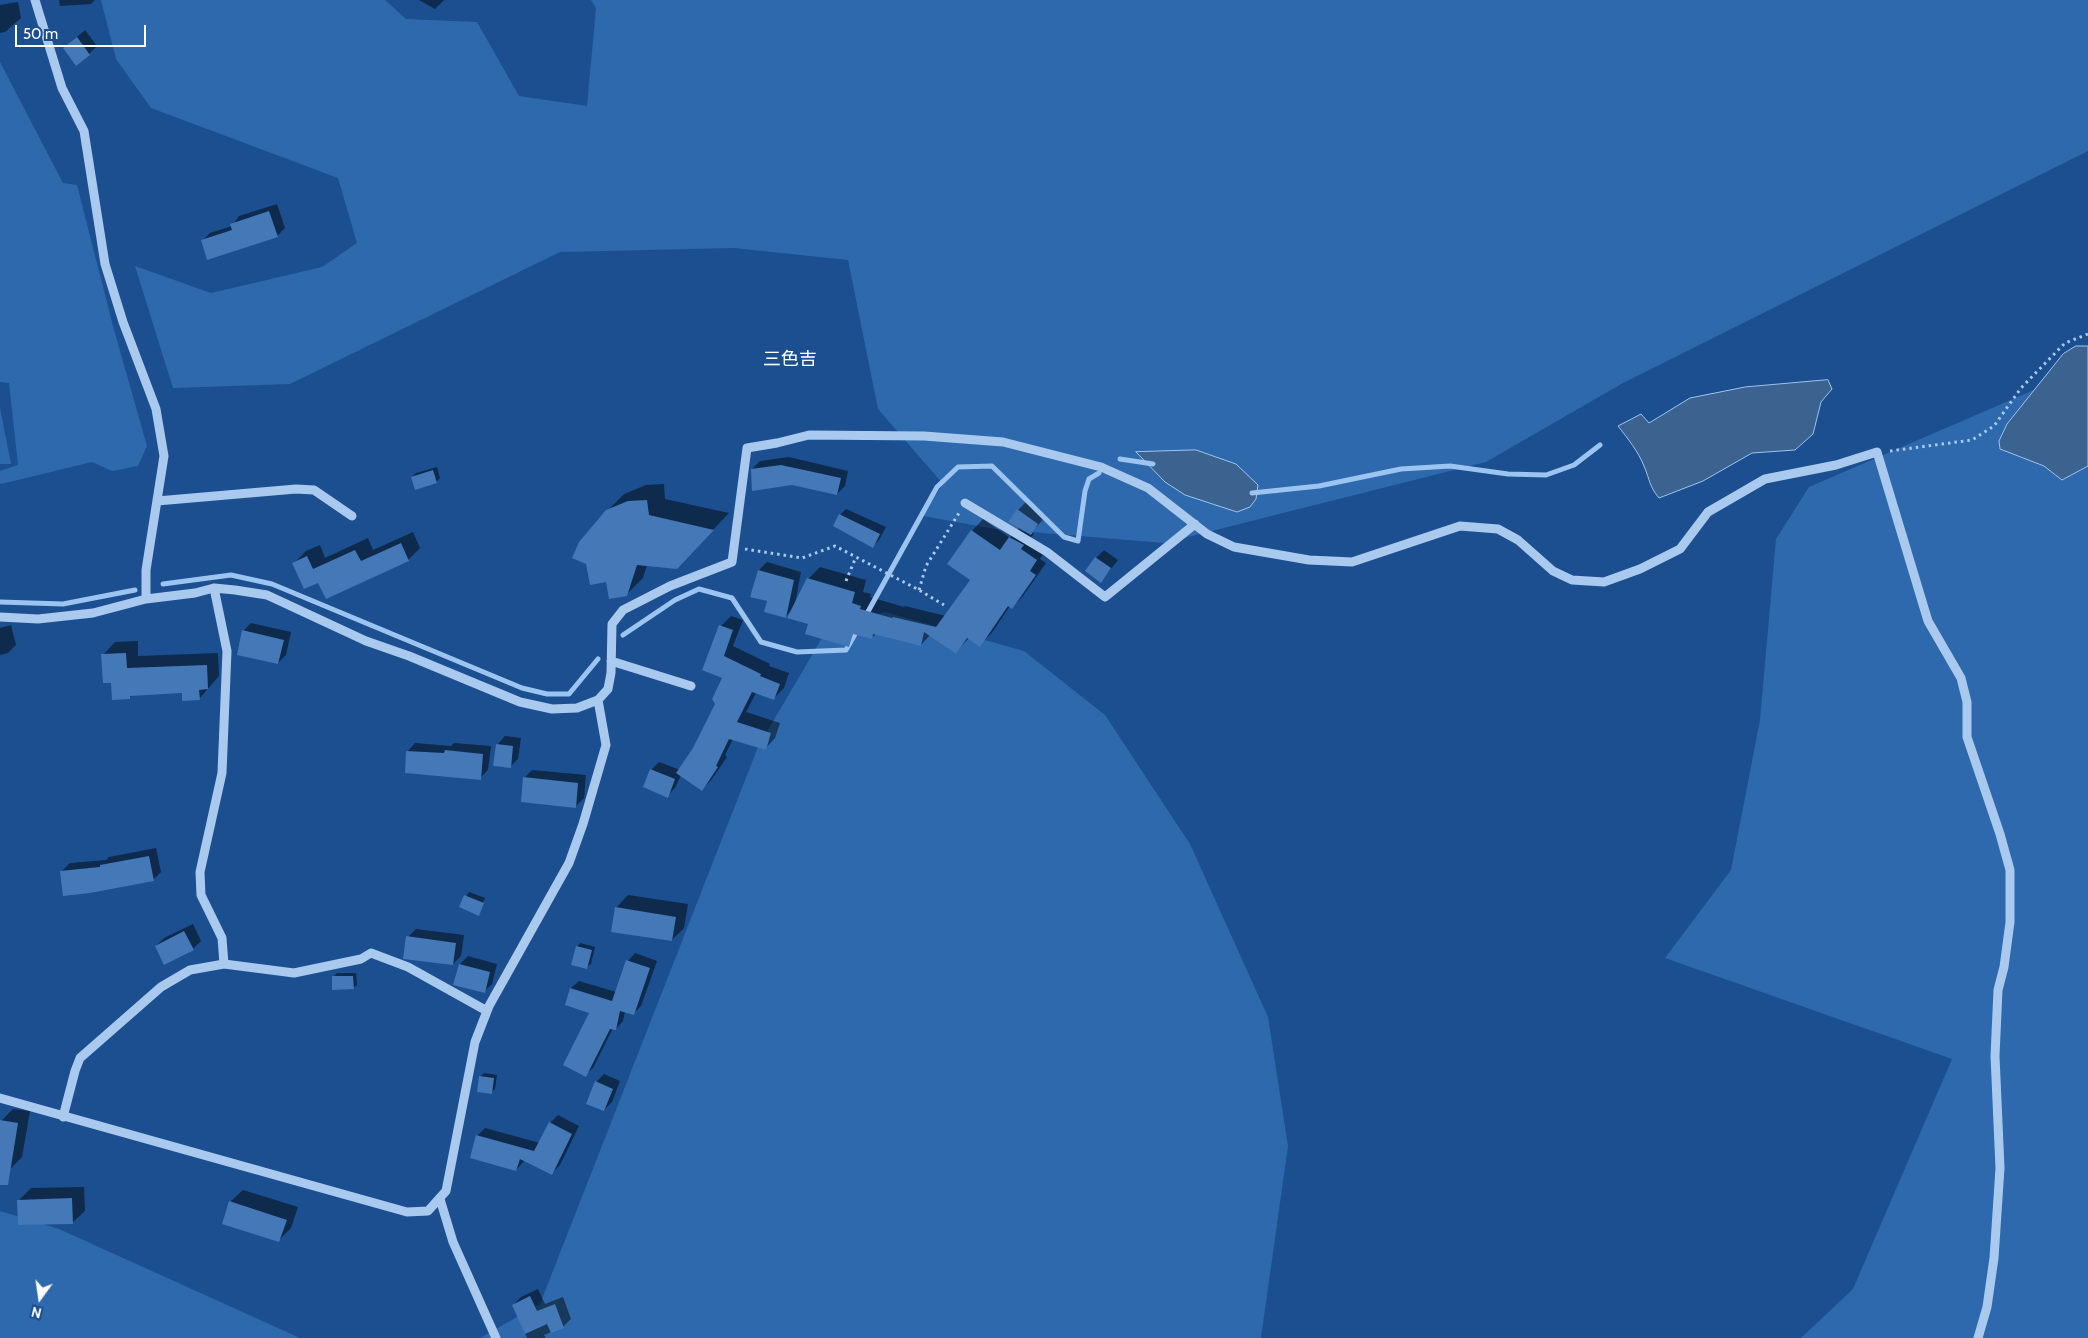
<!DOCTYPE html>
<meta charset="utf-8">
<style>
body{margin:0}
#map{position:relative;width:2088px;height:1338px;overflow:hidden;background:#1b4f8f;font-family:Cabin,sans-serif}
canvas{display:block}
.north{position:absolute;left:15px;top:1273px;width:50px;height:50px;-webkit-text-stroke:4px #1b4f8f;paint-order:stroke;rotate:194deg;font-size:14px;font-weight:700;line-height:20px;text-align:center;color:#fff}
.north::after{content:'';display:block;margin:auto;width:18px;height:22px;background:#fff;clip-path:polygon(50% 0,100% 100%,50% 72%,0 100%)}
.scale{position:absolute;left:15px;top:25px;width:131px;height:22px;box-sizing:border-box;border:2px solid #fff;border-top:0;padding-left:6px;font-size:15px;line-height:18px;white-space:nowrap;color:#fff;-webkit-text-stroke:4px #1b4f8f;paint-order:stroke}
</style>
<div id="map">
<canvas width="2088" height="1338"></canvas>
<div class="north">N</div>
<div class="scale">50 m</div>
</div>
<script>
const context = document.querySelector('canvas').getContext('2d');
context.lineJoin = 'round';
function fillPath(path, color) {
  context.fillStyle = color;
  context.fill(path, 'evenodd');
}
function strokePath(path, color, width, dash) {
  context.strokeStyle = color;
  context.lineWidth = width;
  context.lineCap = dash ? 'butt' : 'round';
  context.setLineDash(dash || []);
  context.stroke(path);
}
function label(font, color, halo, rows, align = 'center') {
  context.font = font + ' Cabin,"Noto Sans JP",sans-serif';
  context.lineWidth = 4.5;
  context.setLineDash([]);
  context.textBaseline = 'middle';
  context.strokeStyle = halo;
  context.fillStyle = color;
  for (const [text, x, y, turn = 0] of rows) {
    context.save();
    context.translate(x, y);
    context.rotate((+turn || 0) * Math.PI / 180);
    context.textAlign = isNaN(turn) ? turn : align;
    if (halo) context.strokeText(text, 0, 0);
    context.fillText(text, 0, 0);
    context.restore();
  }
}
fillPath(new Path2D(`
 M101,0H385L406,19L477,22L519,96L587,106L596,8L591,0H2088V151L1623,383L1486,462L1164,543L995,529L923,516L943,484L878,409L848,260L734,248L560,252L290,384L173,388L135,266L211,293L322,267L357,243L338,178L151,108L116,59Z
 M0,62L63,183L77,185L113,326L147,446L138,466L112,471L92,462L1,484L0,483V471L18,465L9,383L0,382Z
 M2088,371V1338H1801L1853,1289L1952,1059L1665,958L1731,870L1760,720L1776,539L1809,487L2071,374Z
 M0,408L11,464H0Z
 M885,612L1024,651L1105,715L1190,844L1268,1017L1288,1146L1261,1338H480L540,1304L758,747L829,626Z
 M0,1211L59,1229L300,1338H0Z`), '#2e69ad');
const water = new Path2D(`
 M2076,346H2088V466L2062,480L2044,466L2000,449L1999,441L2007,424L2063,354Z
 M1828,380L1832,389L1821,402L1813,434L1795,450L1752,453L1703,481L1659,498C1649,486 1650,480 1644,466C1638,451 1628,439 1618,426L1641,414L1649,423L1690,398L1745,387Z
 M1196,450L1236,464L1258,485L1256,499L1250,507L1237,512L1185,495L1165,482L1136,452Z`);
fillPath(water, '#3c6290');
strokePath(water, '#9cc4f0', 1);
fillPath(new Path2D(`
 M59,0H95L91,4L60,6Z
 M419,0H444L435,9Z
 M18,2L21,18L5,32L0,33V5Z
 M85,30L97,46L89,54L64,48Z
 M277,204L285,228L277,236L202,241L210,233L232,226L239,216Z
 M789,457L848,471L845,486L837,494L752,469L760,461Z
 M437,467L440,478L436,482L412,477L416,473Z
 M664,484L665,499L729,513L693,551L647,565L643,578L626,595L587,563L607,511L624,494L646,485Z
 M1026,502L1046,516L1032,532L1034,534L1031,537L1047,549L1040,559L1046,563L1023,596L1012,607L1010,606L991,634L979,645L969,638L955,653L930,635L921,645L876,634L871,638L859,634L849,645L810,624L792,610L786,616L769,601L752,596L759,570L767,562L801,572L795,604L808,579L820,567L866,580L863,592L871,594L870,597L904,607L905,606L946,616L971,579L949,564L972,531L983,519L1010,538L1020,527L1018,510Z
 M846,509L886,527L879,540L873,546L840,515Z
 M413,532L420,548L408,560L319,581L294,563L306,551L320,545L325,558L368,538L373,550Z
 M1104,550L1118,560L1101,581L1096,558Z
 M731,616L743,620L733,646L770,664L769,666L789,673L784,688L773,699L756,693L746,712L780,723L775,738L765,749L733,739L725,755L727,757L712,779L702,789L681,775L675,788L667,796L651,770L659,762L680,770L694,749L717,704L724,677L721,626Z
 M251,623L291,632L286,655L278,663L243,631Z
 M11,625L16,645L8,653L0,655V628Z
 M138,641V656L218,653L219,676L199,699L183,692L133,694L129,698L113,682L103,655L115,642Z
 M505,736L521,738L518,759L510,767L497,745Z
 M415,743L451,746L454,743L491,746L488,770L480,778L407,752Z
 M532,770L586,775L584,798L576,806L524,778Z
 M156,848L161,872L153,880L62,871L70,863L106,860L109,857Z
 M469,892L485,898L479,911H481L478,914L460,906Z
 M628,895L688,904L684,928L672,940L616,908Z
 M193,924L201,941L193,949L156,946L164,938Z
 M416,929L464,935L461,956L453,964L408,937Z
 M580,943L595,947L591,964L587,967L577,947Z
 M635,953L657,961L641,1006L633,1014L625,1011L623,1021L616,1029L613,1028L593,1068L585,1075L591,1012L566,1004L571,988L579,981L616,992L628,961Z
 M468,956L497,964L492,984L484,992L460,964Z
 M337,973H356L357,985L353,988L333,977Z
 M484,1073L497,1075L495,1089L491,1093L480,1077Z
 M604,1074L620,1081L612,1102L604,1110L596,1082Z
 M13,1109L30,1111L22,1157L10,1169L0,1168V1125L1,1121Z
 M558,1115L579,1126L560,1165L552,1173L525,1160L516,1170L477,1136L485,1128L540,1143L550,1123Z
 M84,1187L85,1211L72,1223L19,1200L31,1188Z
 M243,1190L298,1207L291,1228L279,1240L230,1202Z
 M538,1289L545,1304L563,1297L571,1319L563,1327L544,1335L546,1338H527L513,1305L521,1297Z`), '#0007');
strokePath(new Path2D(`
 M1120,459L1153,464
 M1252,493L1319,486L1401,469L1450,466L1508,474L1546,475L1574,465L1600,445
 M163,584L231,575L272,584L522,688L547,694H569L598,659
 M0,602L63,604L135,590
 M865,617L937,487L958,467L992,466L1064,537L1078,541L1085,491L1089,479L1099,473
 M623,635L675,600L699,589L732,598L761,642L797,652L846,650L858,629`), '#9cc4f0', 5);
fillPath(new Path2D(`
 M77,37L90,55L76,66L63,48Z
 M269,211L278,237L207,260L201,240L232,230L230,224Z
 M781,465L841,478L837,495L792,485L752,491L751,469Z
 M433,470L437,483L415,490L411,477Z
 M647,500L649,515L714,530L677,569L637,565L627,596L609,599L606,582L590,585L586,564L572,558L579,542L606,510L628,501Z
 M1017,509L1038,524L1031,535L1008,522Z
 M839,514L880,534L873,548L833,526Z
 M971,530L1000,550L1009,537L1024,545L1021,549L1037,560L1030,571L1036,575L1012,609L1008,606L980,647L967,638L956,654L924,632L921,646L873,634L872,639L853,634L849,647L805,634L808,624L787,618L807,578L855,592L852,603L861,606L860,609L892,618L893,617L936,627L970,580L947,564Z
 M401,543L409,561L326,599L318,583L304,589L292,563L307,556L313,569L355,550L361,561Z
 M1095,557L1111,568L1101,583L1085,571Z
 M758,570L794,580L786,618L764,612L767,601L750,597Z
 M719,625L733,630L724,656L761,674L760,676L780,684L774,700L752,692L737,722L771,733L766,750L729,739L716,766L718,767L702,791L676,773L693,748L715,704L712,699L722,678L702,670Z
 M242,630L284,640L278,664L237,655Z
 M126,653L127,668L207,665L208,689L199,690L200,700L182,701V693L130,696V699L112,700L111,683H103L101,654Z
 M496,744L513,746L511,768L493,766Z
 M445,750L483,754L481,780L405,773L406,751L444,753Z
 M650,769L675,779L668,798L643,787Z
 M523,777L578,783L576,808L521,802Z
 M149,856L154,881L90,893L63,896L60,871L100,867V865Z
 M464,895L484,903L479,916L459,907Z
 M615,907L676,917L672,941L611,932Z
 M184,931L194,950L164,965L155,946Z
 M406,936L456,943L453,965L403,959Z
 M576,946L592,950L587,969L571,965Z
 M626,960L650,968L634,1015L620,1011L616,1030L610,1029L586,1077L563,1065L589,1013L565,1005L570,988L612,1001Z
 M459,964L490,972L485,993L453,985Z
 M332,976H353L354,989L332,990Z
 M479,1076L494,1078L492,1094L477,1092Z
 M595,1081L613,1089L604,1111L586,1104Z
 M0,1120L18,1123L8,1185H0Z
 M549,1122L572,1134L552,1175L520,1159L516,1171L470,1158L476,1135L534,1151Z
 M72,1198L73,1224L18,1225L17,1200Z
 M229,1201L287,1220L279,1242L222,1224Z
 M530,1296L537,1311L555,1304L564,1328L551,1333L547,1324L525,1334L512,1305Z`), '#4478b7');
strokePath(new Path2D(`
 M1890,451L1972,440L1994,426L2021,388L2065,343L2088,334
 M745,549L802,558L835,546L919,590L944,605
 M846,581L856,557
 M919,590L926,566L959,513`), '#a9c9ee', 3, [2.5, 4]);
strokePath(new Path2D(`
 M35,0L62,88L84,131L105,264L123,322L156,409L164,456L146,570V599
 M157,501L296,489L314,490L352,516
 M965,503L1047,552L1105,597L1195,524
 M214,588L227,651L222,773L200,872L201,895L222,938L224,964
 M0,617L38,619L93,613L146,599L195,593L214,588L235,590L267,595L366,641L409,656L520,702L552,709L577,708L598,700L608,689L611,673L612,624L623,610L670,586L732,562L747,448L777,443L809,435L924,436L1003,442L1101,467L1148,488L1207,534L1234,547L1309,560L1352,562L1460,526L1498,529L1518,540L1553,571L1572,580L1604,582L1640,569L1680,549L1708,512L1765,479L1836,465L1877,452L1928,621L1961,678L1967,702V737L2000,834L2010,870V922L2004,967L1998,990L1995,1056L2000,1168L1994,1258L1987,1307L1978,1338
 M611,661L691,686
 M0,1098L407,1212L428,1211L446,1191L475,1042L489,1006L569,863L583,824L606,745L598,700
 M63,1117L75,1071L80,1058L161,987L190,970L224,964L294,973L361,959L371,953L408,967L487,1011
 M440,1199L453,1242L496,1338`), '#a9c9ee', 9);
label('18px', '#fff', '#1b4f8f', [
 ["三色吉",790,360]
]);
</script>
